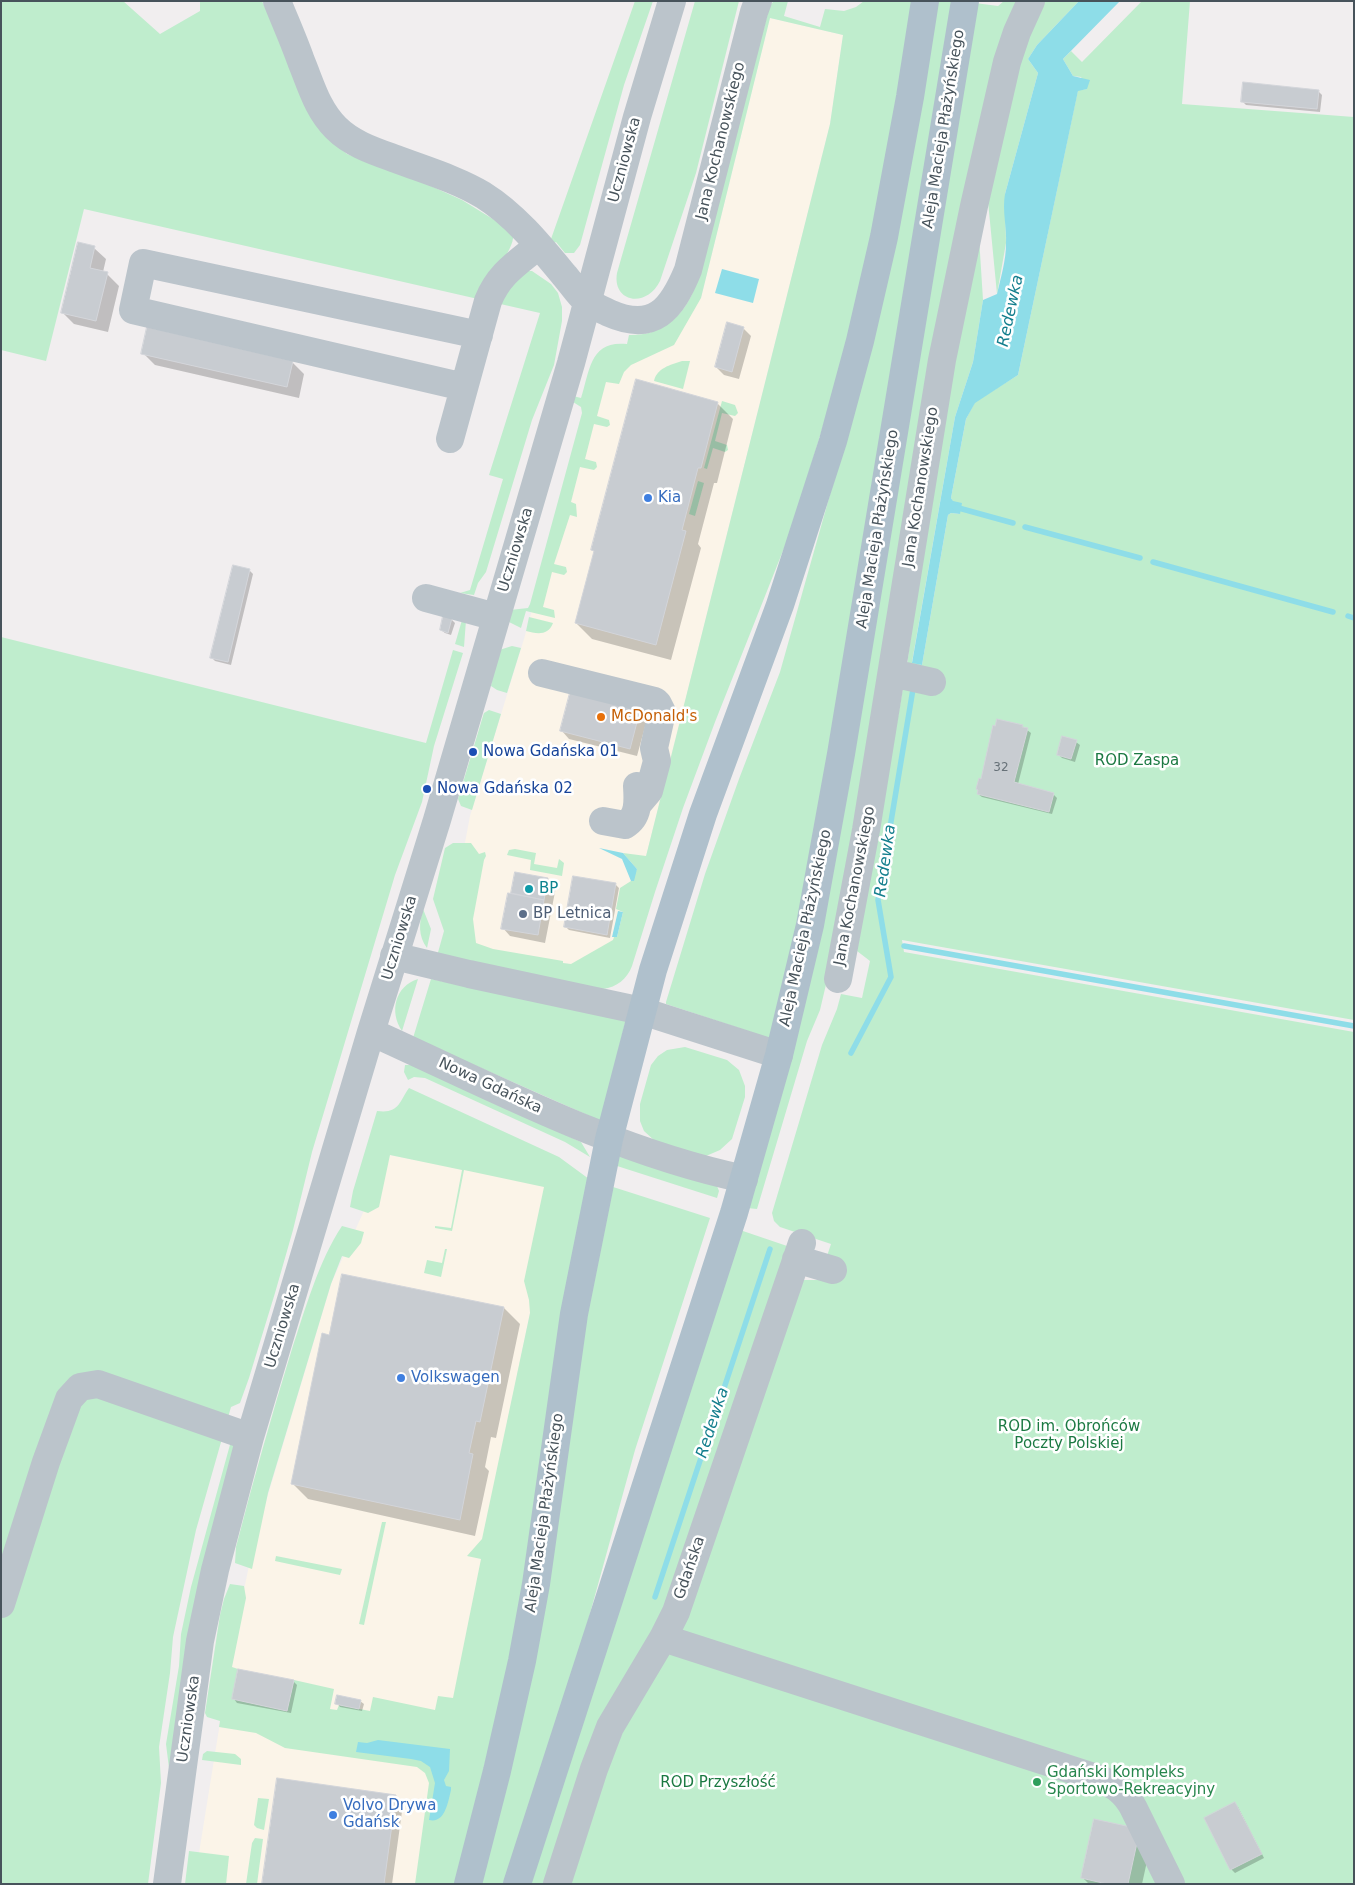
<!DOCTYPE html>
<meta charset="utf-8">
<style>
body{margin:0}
#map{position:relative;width:1355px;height:1885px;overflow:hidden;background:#f1eeef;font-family:"DejaVu Sans",sans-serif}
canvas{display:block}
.frame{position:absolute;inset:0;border:2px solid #47535b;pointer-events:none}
</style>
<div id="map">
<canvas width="1355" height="1885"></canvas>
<div class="frame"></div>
</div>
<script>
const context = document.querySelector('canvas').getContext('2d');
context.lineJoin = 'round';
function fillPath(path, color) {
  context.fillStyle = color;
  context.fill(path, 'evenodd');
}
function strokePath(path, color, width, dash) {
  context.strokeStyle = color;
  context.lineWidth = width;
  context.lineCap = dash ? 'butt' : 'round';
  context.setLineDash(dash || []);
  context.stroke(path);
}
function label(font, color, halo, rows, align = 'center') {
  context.font = font + ' "DejaVu Sans",sans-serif';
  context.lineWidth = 5;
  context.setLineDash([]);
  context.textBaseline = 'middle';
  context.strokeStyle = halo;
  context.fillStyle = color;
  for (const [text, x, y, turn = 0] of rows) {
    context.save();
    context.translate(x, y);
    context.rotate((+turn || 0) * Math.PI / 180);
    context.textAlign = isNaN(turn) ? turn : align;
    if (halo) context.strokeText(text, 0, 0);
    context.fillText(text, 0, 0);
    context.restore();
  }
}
fillPath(new Path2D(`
 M770,18L843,35L830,124L627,932L603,970L468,946L464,848L470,816L524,639L593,386L620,369L701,298Z
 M389,1155L556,1187L488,1515L461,1747L430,1884H194L233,1642L254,1542L331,1284Z`), '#fbf4e8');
fillPath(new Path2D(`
 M1,1H123L160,34L200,11V1H262L327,137L347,154L422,182L462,200L509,229C510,231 512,233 513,236C515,248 485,287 478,299L84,209L46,361L1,350Z
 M635,1H653L624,85L580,245L574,253H565L556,242L551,245V239Z
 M695,1H739L696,173L660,281C646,309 612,302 617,273Z
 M774,1H788L784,16L820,27L825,9L844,11L856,7L864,1H914L896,114L848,344L792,528L715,722L683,808L655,892L632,966C627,979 617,987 603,989L437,956L444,931L433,899L445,848L453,843H471L479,854L485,852L486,856L484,860L473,919L476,943L493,949L563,961V963L571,964L613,940L614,937H617L623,912L616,909L620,888L631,881L637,869L623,853L646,856L830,124L843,35L770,18L701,298L674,345L631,365L624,372L619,384L606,382L597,416L609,420L610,425L607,427L594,424L585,459L596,462L597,467L594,470L580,467L571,502L576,504L577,517L570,515L554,564L566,567L567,572L564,575L552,572L543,607L554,610L555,618L526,611L521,628L509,622L510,610L528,608L530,604L582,413L581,407L573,402V396L581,398C590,370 590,340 627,344L629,335C658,336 680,320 692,294L770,5Z
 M936,1H952L822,806L772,1039L666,1004V1002L705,874L739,779L780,672L840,459Z
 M1004,1H1020L840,925L820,1010L807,1041L757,1209L747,1208L975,3L998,6Z
 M1040,1H1079L1037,45L1028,59L1038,73L1005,194L1006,243L997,294L987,191L1010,72Z
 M1142,1H1190L1182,104L1354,117V1020L902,940L904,952L1354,1032V1884H571L606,1757L680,1631L803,1280H819L831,1244L780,1227L774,1221L772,1213L822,1045L837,1009L841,994L862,998L870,961L857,951L907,665L941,410L979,237L983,300L973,362L955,417L912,662L922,665L948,515L951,513L960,514L951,498L966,419L975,402L1018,375L1078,90L1087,89L1081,77L1073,76L1063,59L1071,51L1082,62Z
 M528,271H532L551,284L558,293L562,307V321L554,365L532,420L486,572L478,583L474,595L460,593L470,590L503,479L489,475L540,313L496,303L503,290Z
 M682,361H690L683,389L654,381C657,368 670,365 682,361Z
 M722,401L735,405L738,413L735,416L722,413L715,441L727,445L728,450L725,452L713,448L707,469L704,468Z
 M698,481L704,483L695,516L689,514Z
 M529,617L553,623C548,636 537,634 526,631Z
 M462,620H466L464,647L455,644Z
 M1,637L426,743L453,650L463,653L434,746L422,802L395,875L312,1152L293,1230L275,1293L249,1378L240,1403L231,1407L196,1530L173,1637L170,1673L159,1747L161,1783L148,1884H1Z
 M512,646L521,648L507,693L497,690L491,686L496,651Z
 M489,710L501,714L472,810L461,806L458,799L483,716L484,713Z
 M515,849L536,853L534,864L557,868L559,859L564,863L562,876L530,870L531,860L507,855L509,850Z
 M423,909L431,929L427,948C418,936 419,923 423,909Z
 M418,979L402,1031C389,1012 395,986 418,979Z
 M431,979L626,1019L601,1121L413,1038Z
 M685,1047L727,1060L739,1070L745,1086V1097L732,1139L720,1150L706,1156L656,1142L644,1131L640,1121V1104L651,1065L658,1056L667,1050Z
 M405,1065H413L581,1142L590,1157L565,1142L425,1078L414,1077L408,1080L404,1072Z
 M409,1088L559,1157L589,1179L515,1634L457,1884H415L429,1783L425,1773L417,1767L285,1748L256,1733L219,1727L220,1721L207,1717L205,1713L220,1615L224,1599L230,1584L244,1586L246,1598L232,1667L238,1669L233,1699L287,1711L294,1680L334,1689L330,1709L337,1710L339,1705L370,1711L373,1697L435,1710L438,1696L453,1698L481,1559L467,1556L482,1539L530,1313L529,1300L524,1281L544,1187L464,1170L452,1231L435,1228V1226L451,1228L462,1170L390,1155L379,1207L368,1213L350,1207L353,1191L377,1111C399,1114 399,1102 409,1088Z
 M616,1154L717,1186L719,1191L717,1198L614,1165Z
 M610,1186L710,1218L635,1450L575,1668L506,1884H479L573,1390Z
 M342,1226L364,1232L361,1243L349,1258L342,1256L331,1284L268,1493L252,1569L235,1563L236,1547C253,1481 272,1414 292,1349C305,1310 319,1260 342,1226Z
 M740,1230L790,1247L681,1572L549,1884H528Z
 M445,1249H447L441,1277L424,1273L427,1260L442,1263Z
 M231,1441L234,1446L169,1768L166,1744L179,1666L181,1634L191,1587Z
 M382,1522H386L364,1625L359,1624Z
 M276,1556L342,1569L340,1575L275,1561Z
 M207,1751L235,1754L241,1759V1765L202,1760L203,1754Z
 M258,1798L269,1799L264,1830L257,1828L254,1825Z
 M255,1838L263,1839L257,1884H246L252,1843Z
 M189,1851L229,1856L226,1884H185Z`), '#bfedcd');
fillPath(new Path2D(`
 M1079,1H1120L1063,59L1073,76L1090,80L1087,89L1078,91L1018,375L975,403L966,419L951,498L953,501L962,503L960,514L951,513L948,515L922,665L912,663L955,417L973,362L983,300L997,294C1001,277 1006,260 1006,244C1007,227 1002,211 1005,194L1038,73L1028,59L1037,45Z
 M722,269L759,279L753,303L715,293Z
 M599,848L623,853L637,869L634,881H631L622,859Z
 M618,911L623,912L617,937H612Z
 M378,1740L450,1749L449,1771L444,1780L446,1786L451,1787V1790C448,1802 445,1824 429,1820L435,1783L430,1767L421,1761L411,1759L356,1752L358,1742L367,1743Z`), '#8edde8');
fillPath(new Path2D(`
 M1318,91L1322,95L1320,112L1246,105L1242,101Z
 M94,248L106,259L103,272L107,274L119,286L108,332L74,324L62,312Z
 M743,328L751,336L739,379L724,375L716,367Z
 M143,353L292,362L304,374L299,398L155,365Z
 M717,403L733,419L717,483H714L698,544L701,548L671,660L592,639L576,623L595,552L593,550Z
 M249,570L253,574L231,665L215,661L211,657Z
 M451,619L455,623L451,635L445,633L441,630Z
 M573,686L649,712L637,756L569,739L562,731Z
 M1022,726L1031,733L1018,784L1053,794L1057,798L1052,814L982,797L978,794L982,780Z
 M1076,742L1080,745L1075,762L1062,758L1058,754Z
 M516,873L548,879L556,887L545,943L510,936L503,928Z
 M616,885L619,888L610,938L569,930L566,927Z
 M504,1308L520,1324L496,1438L491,1437L485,1467L489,1471L475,1536L308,1499L292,1483L330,1336Z
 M293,1681L297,1685L291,1713L237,1703L234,1699Z
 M360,1701L364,1704L362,1711L340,1707L337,1703Z
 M396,1796L403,1804L392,1884H263Z
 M1235,1803L1238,1807L1264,1858L1235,1873L1231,1869Z
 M1095,1821L1151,1843L1142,1884H1089L1083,1878Z`), '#0003');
strokePath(new Path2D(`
 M955,507L1013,523
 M1025,527L1140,558
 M1153,562L1333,612
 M1348,616L1354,618
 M904,946L1354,1026
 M851,1053L891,977L878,900L913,689
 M655,1597L770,1249`), '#8edde8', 5.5);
const building = new Path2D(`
 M1243,82L1319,90L1317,109L1241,102Z
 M78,242L95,246L90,268L108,272L96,321L61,313Z
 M727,322L744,327L732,372L715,367Z
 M147,327L293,361L287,387L141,354Z
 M636,379L718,402L701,468H698L682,530L686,531L656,645L575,623L594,551L591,550Z
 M233,565L250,569L228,662L210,658Z
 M443,616L452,618L448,633L440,630Z
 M572,685L642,703L630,749L560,731Z
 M997,719L1023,725L1022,727L1028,728L1014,782L1054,793L1049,812L977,794L978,790L976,789L979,778L981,779L993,725L995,726Z
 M1062,736L1077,740L1071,759L1057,755Z
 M515,872L548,878L544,900L511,893Z
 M573,876L616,883L607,935L564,927Z
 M508,893L544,900L538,935L501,929Z
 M342,1274L504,1307L480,1422L476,1421L469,1453L473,1454L460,1520L291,1484L322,1333L329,1335Z
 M238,1669L294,1680L287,1711L232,1699Z
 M337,1695L361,1700L359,1709L335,1704Z
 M277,1778L396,1795L384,1884H262Z
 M1235,1802L1262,1854L1230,1870L1204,1818Z
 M1094,1819L1140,1829L1128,1884H1107L1081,1878Z`);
fillPath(building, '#c8ccd1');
strokePath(building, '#d3d5da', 1);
strokePath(new Path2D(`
 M277,1C285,21 294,41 301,61C311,85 317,109 336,128C352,144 374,151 396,159C425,170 456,179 483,195C515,215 540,246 564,275C571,283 578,294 586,301C592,306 602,309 609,313C654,333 672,309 688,270L754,12L758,1
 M464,387L133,310L143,263L479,335
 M450,439L488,301C499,274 516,264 538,246
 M426,598L496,617
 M542,673L655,701L658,704L662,712L654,748L657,761L649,791L638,804
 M892,673L932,682
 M603,821L625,825C639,817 638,801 637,786
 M394,956L469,974L642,1011L779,1055
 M838,979L866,830L942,360L974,206L1007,62L1017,32L1031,1
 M371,1032C493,1087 612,1151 744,1179
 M796,1259L833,1270
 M1,1604L46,1462L69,1399L80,1387L98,1384L250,1437
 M663,1638L1100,1779C1116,1786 1125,1792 1133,1807L1171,1884
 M167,1884L200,1641L215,1570L250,1437L371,1032L437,820L571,363L637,117L672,1
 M557,1884L594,1769L610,1727L663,1638L676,1612L802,1243`), '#bbc4cb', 28);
strokePath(new Path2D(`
 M468,1884L497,1771L522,1661L536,1584L574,1314L609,1139L653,970L703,814L780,605L833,441L860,341L884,237L910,97L925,1
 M517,1884L734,1213L779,1055L810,925L841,754L965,1`), '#afc0cc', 28);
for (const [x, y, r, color] of [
 [648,498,5,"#3f7fe0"],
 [601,717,5,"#e8710a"],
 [473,752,5,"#1a4fb4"],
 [427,789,5,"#1a4fb4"],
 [529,889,5,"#0f9aa8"],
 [523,914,5,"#5c6f8a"],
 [401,1378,5,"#3f7fe0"],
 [1037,1782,5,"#2e9e5b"],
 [333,1815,5,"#3f7fe0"]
]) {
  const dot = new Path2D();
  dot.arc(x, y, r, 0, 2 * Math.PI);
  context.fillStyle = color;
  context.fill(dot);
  strokePath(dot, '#fff', 2);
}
label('12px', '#677178', null, [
 ["32",1001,768]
]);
label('15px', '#47535b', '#fff', [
 ["Aleja Macieja Płażyńskiego",944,129,-81],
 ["Jana Kochanowskiego",721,141,-76],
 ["Uczniowska",625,160,-75],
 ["Jana Kochanowskiego",921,487,-81],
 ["Aleja Macieja Płażyńskiego",878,529,-81],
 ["Uczniowska",516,550,-73],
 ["Jana Kochanowskiego",855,886,-79],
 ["Aleja Macieja Płażyńskiego",806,928,-78],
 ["Uczniowska",400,938,-73],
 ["Nowa Gdańska",490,1086,25],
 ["Uczniowska",283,1326,-73],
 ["Aleja Macieja Płażyńskiego",545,1513,-82],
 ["Gdańska",690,1568,-71],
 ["Uczniowska",189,1719,-82]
]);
label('15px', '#366cbe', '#fff', [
 ["Kia",658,498],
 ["Volkswagen",411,1378],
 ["Volvo Drywa",343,1806],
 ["Gdańsk",343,1823]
], 'left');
label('15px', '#c56008', '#fff', [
 ["McDonald's",611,717]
], 'left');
label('15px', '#164399', '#fff', [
 ["Nowa Gdańska 01",483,752],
 ["Nowa Gdańska 02",437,789]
], 'left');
label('15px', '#1b7942', '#fff', [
 ["ROD Zaspa",1137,761],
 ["ROD im. Obrońców",1069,1427],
 ["Poczty Polskiej",1069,1444],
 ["ROD Przyszłość",718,1783]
]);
label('15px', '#0d838f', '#fff', [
 ["BP",539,889]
], 'left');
label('15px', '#4e5e75', '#fff', [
 ["BP Letnica",533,914]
], 'left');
label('15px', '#27864d', '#fff', [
 ["Gdański Kompleks",1047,1773],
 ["Sportowo-Rekreacyjny",1047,1790]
], 'left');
label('italic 16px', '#137e8d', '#fff', [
 ["Redewka",1011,311,-78],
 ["Redewka",886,861,-82],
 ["Redewka",713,1423,-72]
]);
</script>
